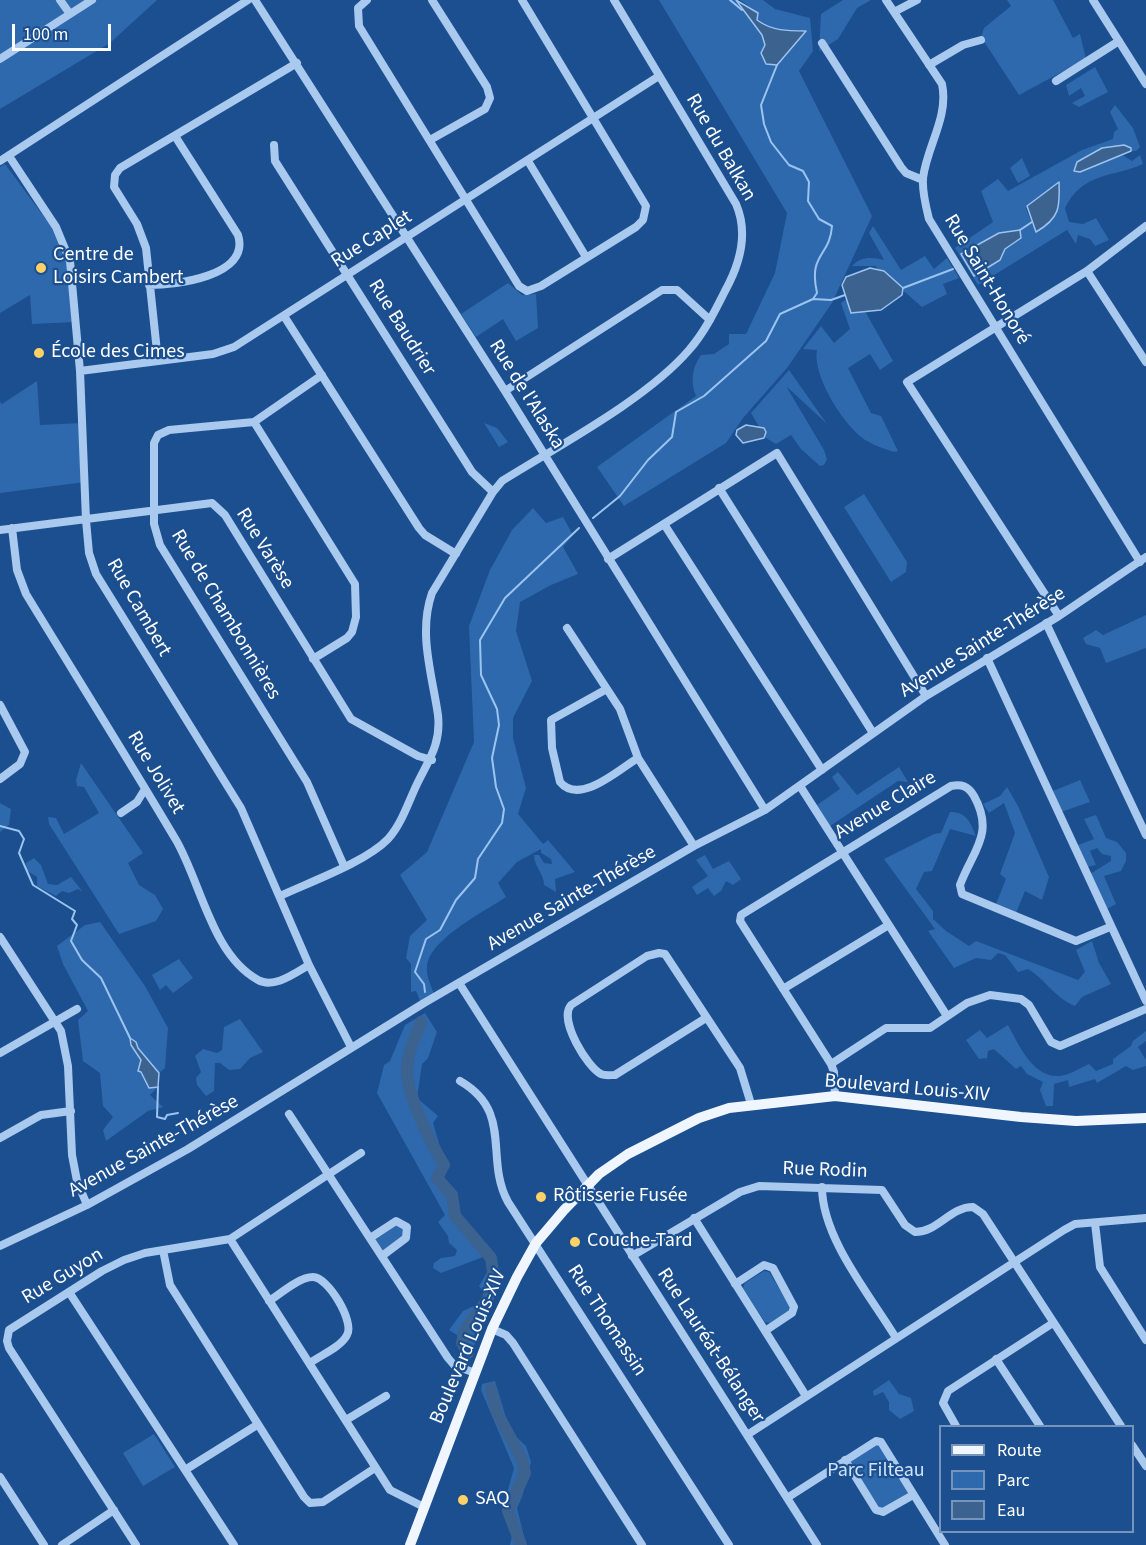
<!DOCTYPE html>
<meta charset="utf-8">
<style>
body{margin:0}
#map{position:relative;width:1146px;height:1545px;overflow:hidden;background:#1b4f8f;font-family:"Source Sans 3",sans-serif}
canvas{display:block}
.legend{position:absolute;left:939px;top:1425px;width:195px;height:108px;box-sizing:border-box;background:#1b4f8f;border:2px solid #7695bc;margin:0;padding:8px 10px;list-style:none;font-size:18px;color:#fff}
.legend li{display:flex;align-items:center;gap:12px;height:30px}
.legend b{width:30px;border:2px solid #7695bc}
.scale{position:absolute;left:12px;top:24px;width:99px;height:27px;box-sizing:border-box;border:3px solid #fff;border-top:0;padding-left:8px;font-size:18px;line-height:21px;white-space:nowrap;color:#fff;-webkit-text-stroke:4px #1b4f8f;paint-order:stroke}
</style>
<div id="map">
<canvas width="1146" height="1545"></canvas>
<ul class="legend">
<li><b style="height:8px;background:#f0f6ff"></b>Route</li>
<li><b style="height:16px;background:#2e69ad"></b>Parc</li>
<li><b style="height:16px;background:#3c6290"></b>Eau</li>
</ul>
<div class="scale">100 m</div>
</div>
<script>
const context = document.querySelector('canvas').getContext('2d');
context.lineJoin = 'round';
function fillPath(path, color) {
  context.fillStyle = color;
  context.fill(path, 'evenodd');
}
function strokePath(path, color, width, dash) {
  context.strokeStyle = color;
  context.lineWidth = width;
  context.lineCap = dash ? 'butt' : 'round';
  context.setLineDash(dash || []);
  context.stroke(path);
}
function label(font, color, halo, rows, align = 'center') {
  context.font = font + ' "Source Sans 3",sans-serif';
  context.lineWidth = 4.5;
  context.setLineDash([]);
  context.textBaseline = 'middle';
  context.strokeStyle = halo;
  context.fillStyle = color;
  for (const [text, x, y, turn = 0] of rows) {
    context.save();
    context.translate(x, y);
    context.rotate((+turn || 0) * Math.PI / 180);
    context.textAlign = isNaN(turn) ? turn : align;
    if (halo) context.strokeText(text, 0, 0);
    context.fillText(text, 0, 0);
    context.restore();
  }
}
fillPath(new Path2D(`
 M0,0H157L110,43L0,109Z
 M659,0H736L762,35L765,45L761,53L766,64L777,65L806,31C788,31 772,31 757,20L758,13L740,0H763L775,9L810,18L813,51L799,71L872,216L832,303L787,368L743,418L726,443L624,506L597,467L696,396C690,383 692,367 701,355L714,354L729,344V334H746L775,273L787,213Z
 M843,0H871L857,8L838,39L819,51L821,14Z
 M1007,0H1053L1073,38L1080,34L1086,59L1019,95L981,37L984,28L1011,6Z
 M1095,67L1108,92L1079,107L1072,103L1085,96L1081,88L1069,96L1066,85Z
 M1115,105L1133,128L1140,147L1136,151H1131V148H1102L1077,162L1080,172L1121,154L1132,161L1140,155L1143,164C1111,178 1083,172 1065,208L1069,222L1083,224L1096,218L1109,240L1095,246L1090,239L1078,235L1076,244L1067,230L978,285L955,248L993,222L981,191L998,179L1008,191L1082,150L1113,139L1114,132L1118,129L1110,112ZM1059,183C1060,207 1060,219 1036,232L1026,209L1027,206Z
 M1022,158L1030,176L1018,183L1010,168Z
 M5,164L59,237L68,258L75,322L32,324L30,295L0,313V167Z
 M873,226L901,270L925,256L934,269L947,258L959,278L943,284L947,294L922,307L875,266H852C861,256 872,257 884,260L869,233Z
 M508,283L522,295L536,294L538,328L516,341L503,319L476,337L461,314Z
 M845,300L866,313L893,361L880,370L870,354L848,368L871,413L881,416L898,451L894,452C885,449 875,446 867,441C845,428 812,376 817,350L803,349L821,326L834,343L850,329L841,303Z
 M789,370L827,424L786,386L824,450L827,459L824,465L820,466L801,449L791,435L776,444L766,438L751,413Z
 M37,381L40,425L82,423L85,482L0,493V402L2,404Z
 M484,423L497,428L508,442L499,447Z
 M864,494L907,562L906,572L891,582L844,507Z
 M533,508L546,523L563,517L573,535L563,547L578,574L551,585L520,602L516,631L532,681L513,718V738L526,788L518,814L543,844L548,840L575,872L555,879L556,892L544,885C544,873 534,867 534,855H539L544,863L552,864L551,859L541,853V849L517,862L498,883L506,897C484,912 429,939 427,967C426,975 431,986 434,994L420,1001L416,991L411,992V964L406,958L410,936L427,920L400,875L427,852L474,742L469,626L490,570L512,530Z
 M1146,615V648L1106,663L1100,648L1086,644L1083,638L1096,630L1103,635Z
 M81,763L143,853L128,863L139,885L155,895L163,909L156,921L119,934L49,824L48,817L56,818L64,834L99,813L84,787L77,786L76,780Z
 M899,767L908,782L898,781L830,826L817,805L840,789L832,777L838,772L857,795Z
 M1080,780L1090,802L1061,812L1053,791Z
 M1007,787L1018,806L1049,877L1042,900L1025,891L1016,913L996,904L1006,879L1000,874L1015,833L1004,803L989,813L983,804L1000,796Z
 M0,803L11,809L9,825L0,832Z
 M950,812C967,812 970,822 976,836L950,829L932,871L924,872L916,889L933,911V919L946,931L969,946L976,941L1078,980L1085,972L1076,950L1092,941L1099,963L1111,984L1082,997L1075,1006C1056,999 1045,979 1028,969L1018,972L1005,955L998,953L991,960L976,958L954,968L928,931L935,929L884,859L934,834L941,833Z
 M1096,815L1106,838L1117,842L1126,853V861L1121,871L1104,876L1116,904L1107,909L1090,874L1111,861V856L1102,854L1097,848L1090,851L1096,865L1087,867L1078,845L1094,839L1084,819Z
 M705,855L713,869L729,861L741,879L733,885L726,881L721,891L714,896L708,888L697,895L692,887L708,876L696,860Z
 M34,858L41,865L48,884L57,885L71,877L83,892L78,889L69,893L62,891L56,896L37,886V877L26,870V863Z
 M100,922L145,986L168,1028L165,1068L159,1073L158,1087L150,1095L163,1107L148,1111L106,1141L103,1130L113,1117L103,1106L100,1073L83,1061L78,1020L88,1011L63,964L57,946L85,925Z
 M179,959L193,978L173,993L166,985L160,990L152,975Z
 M425,1013L437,1032L428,1058L422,1064L417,1098L438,1116L433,1123L445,1164L442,1181L455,1194L461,1218L483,1251V1257L441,1273L433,1268L434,1263L441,1258L455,1256L457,1250L449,1243L448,1236L438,1222L445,1215L377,1093L384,1065L390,1061L405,1025Z
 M240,1019L263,1052L250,1058L240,1069L229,1070L220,1063H215L214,1091L206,1096L197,1085L196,1078L201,1072L195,1056L203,1049L217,1053L222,1050L224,1027Z
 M1008,1025C1018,1043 1032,1077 1058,1076C1068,1076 1080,1068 1089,1064L1096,1071L1113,1064V1059L1131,1046L1133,1041L1146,1031V1041L1138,1047L1146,1060V1066L1133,1070L1126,1066L1097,1083L1095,1079L1069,1087L1068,1080L1054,1084L1053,1106H1046L1040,1090L1043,1082L1027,1074L1021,1066L1016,1069L994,1049L988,1051L987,1058L979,1059L966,1040L980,1030L987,1038Z
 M396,1221L408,1233L382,1256L370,1238Z
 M493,1262L500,1270L492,1303L479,1286Z
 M764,1271L769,1272L790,1306L788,1311L770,1323L765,1322L743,1288L745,1283Z
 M478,1304L485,1309L474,1330L475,1344L468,1357L461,1352L457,1335L449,1330L463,1311Z
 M889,1380L899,1394L911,1398L914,1411L900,1419L889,1410V1402L883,1392L874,1396L873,1391Z
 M495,1381L510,1431L526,1446L531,1462L522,1497L517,1508L526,1545H510L512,1536L502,1511L514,1468L481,1390L482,1384Z
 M154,1434L175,1467L143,1486L123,1453Z
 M876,1441L913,1495L883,1512L845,1460Z`), '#2e69ad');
const water = new Path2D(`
 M736,0L758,13L757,20C772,31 788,31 806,31L777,65L766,64L761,53L765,45L762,35Z
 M1124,145L1131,148V151L1080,172L1074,171L1077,162L1102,148Z
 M1059,182C1060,207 1060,218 1036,232L1027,206Z
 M1020,230L1021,238L1005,249L1000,260L974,276L961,254L999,233Z
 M870,268L884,271L903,288L902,295L881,310L851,313L842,285L846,277Z
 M746,425L764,428L766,432L764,438L743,443L736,435L737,430Z
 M130,1038L136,1042L138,1048L159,1073L158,1087L149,1088L141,1072L138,1071L141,1060L131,1045Z`);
fillPath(water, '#3c6290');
strokePath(water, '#9cc4f0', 1.5);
strokePath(new Path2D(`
 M730,0L742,10
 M1020,230L1032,222
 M903,288L953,269
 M813,299L831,300L845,295
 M593,518L620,496L648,460L672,437L676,412L704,396L766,341L780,314L813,299L817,293C808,253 830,257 832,226L819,219L808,201L809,182L803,171L789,165L771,142L764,124L761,105L777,65
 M0,826L19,831L24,839L19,853L33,885L75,911L72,919L77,925L71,941L82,960L101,978L130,1038
 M425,992L424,984L415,972L426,939L440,930L456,900L475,878L478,859L502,823L504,809L496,787L492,758L499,725L497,709L481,675L480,640L505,598L579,528
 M158,1087L157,1117L165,1119L167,1115L178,1113`), '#9cc4f0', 2);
strokePath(new Path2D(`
 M421,1022C415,1037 407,1054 407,1071C407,1095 431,1144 444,1165L437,1178L452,1195L455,1216L491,1258L493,1272L488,1299L465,1330L462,1343L468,1353
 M491,1389L497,1413L521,1457L525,1473L508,1511L521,1545`), '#3c6290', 12);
strokePath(new Path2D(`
 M60,0L70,14
 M255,0L505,391L765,810
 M367,0L358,8L359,26L519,286L527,291L541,286L636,227L643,220L646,206L522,0
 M886,0L942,84C949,117 927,146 923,178C922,192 926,207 929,219L1140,562
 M1093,0L1146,84
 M894,12L917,0
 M822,43L901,167L906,173L923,180
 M0,59L92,0
 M929,65L963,45L981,40
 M1056,81L1119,41
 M430,140L485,109L490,98L487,87L432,0
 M274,145L275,161L472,472L493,492
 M9,156L56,227L70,261L80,371L86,520L89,553L96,574L241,808L309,965L351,1047
 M0,161L248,0
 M528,161L586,257
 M1087,271L1146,362
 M149,285C176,285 251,276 238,235L175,136
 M284,316L419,528L425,535L456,554
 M158,361L146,248L137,224L114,187L115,175L120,168L297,63
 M80,371L213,354L234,347L659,76
 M322,375L254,422L169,430L158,435L154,443V524L160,545L307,782L344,866
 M505,391L662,290H677L710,320
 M254,422L355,584L356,617L352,632L347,638L313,659
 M719,488L873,733
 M664,524L822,770
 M12,528L17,570L26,594C76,676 127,757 176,840C201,883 212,955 258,980C274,989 295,973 309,965
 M0,530L212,503L225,515L351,719L418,756L432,760
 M608,559L777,453L926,696
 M1059,616L907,382L1087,271L1146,226
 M1046,623L1146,835
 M567,628L620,709L638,758L694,846
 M987,658L1146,1001
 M605,690L551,720L552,748L560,782C580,806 619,769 638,758
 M0,705L25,752L20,764L0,779
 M800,786L947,1016
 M121,813L137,802L145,789
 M280,896C310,882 366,862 388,839C402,824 409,800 418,782C430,758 441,743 438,715C432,674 418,633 432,593L493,492L502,481C558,446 647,399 689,350C704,333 715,311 725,291C740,264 749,234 736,204L614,0
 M0,937L61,1031L68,1066L72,1155L77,1181L87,1205
 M459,983L817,1545
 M783,989L887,926
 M706,1018L615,1075C610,1075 605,1076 601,1074C588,1068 558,1020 571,1005L647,956L659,953L665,954L740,1068L751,1104
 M0,1053L77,1009
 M831,1064L886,1028H930L967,1003L990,995L1021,999L1029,1005L1051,1042L1060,1046L1146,1009
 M460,1081C514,1112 484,1158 508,1202L729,1545
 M835,1096L834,1072L831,1064L740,921L741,915L951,786C962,784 968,786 974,796C995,834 973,850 960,885L962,894L1076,941L1110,927
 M289,1114L448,1358L454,1365L475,1373
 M0,1138L41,1115L71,1111
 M822,1187C822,1238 870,1295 896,1338
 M694,1218L806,1396
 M1095,1223L1100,1267L1146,1340
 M370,1238L396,1221L407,1227L406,1238L382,1256
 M230,1239L390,1490L424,1507
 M0,1246L87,1205L188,1149L424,1003L694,846L765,810L926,696L1059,616L1146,557
 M163,1250L170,1285L304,1497L310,1503L323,1502L375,1468
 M632,1256L740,1192L759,1186L882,1190L905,1225L915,1232C938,1232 950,1207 973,1207L983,1214L1121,1426
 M735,1284L764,1265L773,1268L794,1307L792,1313L765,1331
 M69,1292L234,1545
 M269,1301C280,1294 299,1277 313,1277C328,1277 355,1322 347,1335C341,1347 321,1355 310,1363
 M492,1329L506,1335L513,1343L642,1545
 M996,1359L1040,1426
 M346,1420L386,1396
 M956,1426L943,1403L948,1391L1053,1323
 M747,1435L1064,1230L1075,1224L1146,1218
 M1132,1445L1146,1466
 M845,1460L876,1510L883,1512L913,1495
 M185,1470L257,1425
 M0,1477L44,1545
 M787,1498L876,1441L881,1442L945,1545
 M62,1545L114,1510
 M136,1545L9,1348L7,1341L9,1330L102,1271L124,1260L145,1253L230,1239L361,1153`), '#a9c9ee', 8);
strokePath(new Path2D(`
 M410,1545L492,1329L517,1277L536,1243L564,1210L599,1174L628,1154L699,1118L729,1108L835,1096L1021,1117L1076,1121L1146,1118`), '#f0f6ff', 10);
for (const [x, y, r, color] of [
 [41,268,6,"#ffd166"],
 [39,353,6,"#ffd166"],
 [541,1197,6,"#ffd166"],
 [575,1242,6,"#ffd166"],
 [463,1500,6,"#ffd166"]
]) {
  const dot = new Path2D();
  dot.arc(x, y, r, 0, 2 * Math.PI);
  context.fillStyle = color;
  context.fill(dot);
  strokePath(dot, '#1b4f8f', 2);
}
label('20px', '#fff', '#1b4f8f', [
 ["Rue du Balkan",720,148,60],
 ["Rue Caplet",372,240,-32],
 ["Rue Saint-Honoré",986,280,59],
 ["Rue Baudrier",401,328,58],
 ["Rue de l'Alaska",526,395,58],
 ["Rue Varèse",264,549,58],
 ["Rue Cambert",138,608,60],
 ["Rue de Chambonnières",225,615,59],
 ["Avenue Sainte-Thérèse",983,643,-32],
 ["Rue Jolivet",155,773,59],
 ["Avenue Claire",886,806,-31],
 ["Avenue Sainte-Thérèse",572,899,-30],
 ["Boulevard Louis-XIV",907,1089,5],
 ["Avenue Sainte-Thérèse",154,1147,-29],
 ["Rue Rodin",825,1171,2],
 ["Rue Guyon",63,1277,-31],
 ["Rue Thomassin",606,1321,57],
 ["Rue Lauréat-Bélanger",710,1346,57],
 ["Boulevard Louis-XIV",469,1347,-67]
]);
label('20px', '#fff', '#1b4f8f', [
 ["Centre de",53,256],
 ["Loisirs Cambert",53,279],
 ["École des Cimes",51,353],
 ["Rôtisserie Fusée",553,1197],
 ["Couche-Tard",587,1242],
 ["SAQ",475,1500]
], 'left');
label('20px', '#cfe3fa', '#1b4f8f', [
 ["Parc Filteau",876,1472]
]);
</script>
